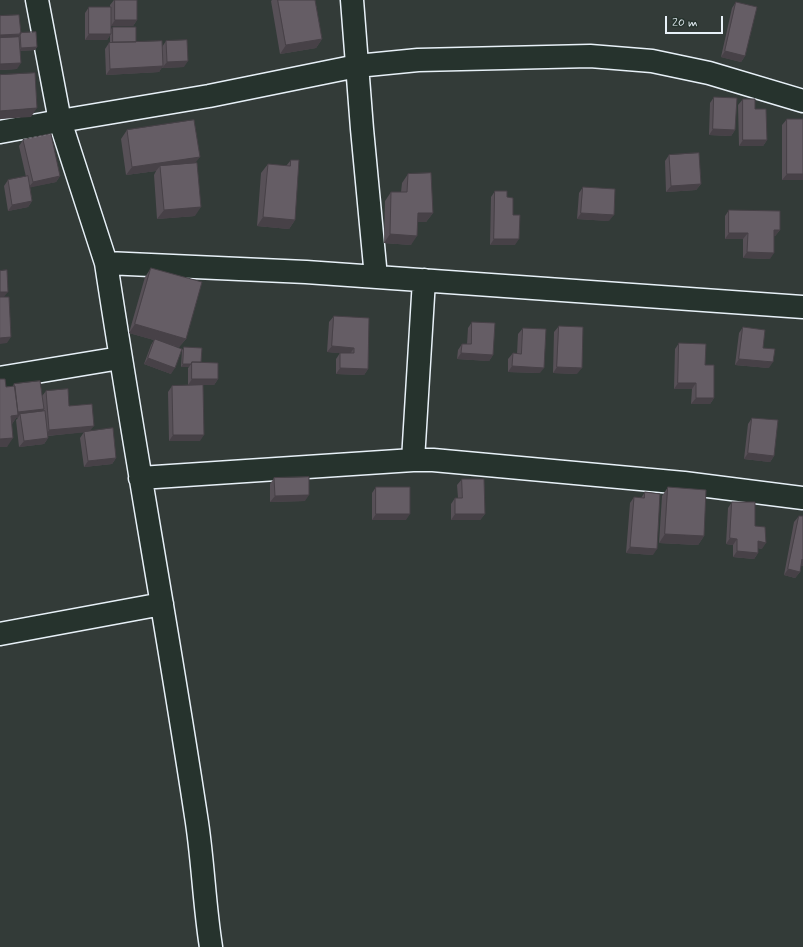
<!DOCTYPE html>
<style>
body{margin:0}
#map{position:relative;width:803px;height:947px;overflow:hidden;background:#333b38;font-family:Mynerve,sans-serif}
canvas{display:block}
.scale{position:absolute;left:665px;top:16px;width:58px;height:18px;box-sizing:border-box;border:2px solid #e8f1f8;border-top:0;padding-left:5px;font-size:12px;line-height:14px;white-space:nowrap;color:#e8f1f8;-webkit-text-stroke:3px #26332d;paint-order:stroke}
</style>
<div id="map">
<canvas width="803" height="947"></canvas>
<div class="scale">20 m</div>
</div>
<script>
const context = document.querySelector('canvas').getContext('2d');
context.lineJoin = 'round';
function strokePath(path, color, width, dash) {
  context.strokeStyle = color;
  context.lineWidth = width;
  context.lineCap = dash ? 'butt' : 'round';
  context.setLineDash(dash || []);
  context.stroke(path);
}
function fillPath(path, color) {
  context.fillStyle = color;
  context.fill(path, 'evenodd');
}
const minor = new Path2D(`
 M37,0L60,121L106,263L306,272L803,307
 M352,0L362,129L376,277
 M0,132L60,121L209,96L357,66L418,60L590,56L652,61L709,73L803,101
 M106,263C134,448 168,631 196,816C203,859 204,903 211,947
 M424,280L413,460H433L684,483L803,498
 M0,378L120,358
 M140,478L413,460
 M0,634L162,604`);
strokePath(minor, '#e8f1f8', 25);
strokePath(minor, '#26332d', 22);
fillPath(new Path2D(`
 M114,0H137V20L133,26H111V29L113,27L136,42L162,47L166,41L184,67L162,68V67L159,72L106,75L105,49L109,43H110V35L107,40H85V13L89,7H110V5Z
 M272,0H315L322,39L316,48L280,54L271,1Z
 M736,2L745,56L741,62L721,57L732,8Z
 M0,16L37,47L35,50L20,51L17,69L0,70Z
 M714,97L735,130L731,136L709,135L710,103Z
 M743,99L755,109L767,140L763,146H739L738,105Z
 M787,119L803,180H782V125Z
 M127,130L196,163L195,216L157,219L154,175L156,171L126,175L121,139Z
 M23,140L60,176L56,182L30,187L32,201L28,207L8,211L4,186L8,180L26,177L19,146Z
 M669,155L701,184L696,190L666,192L665,161Z
 M291,160L295,220L289,229L257,226L261,173L268,164L286,166Z
 M408,174L433,213L426,222H418L411,245L384,243L385,201L391,192H401L402,183Z
 M583,187L609,221L577,219L579,193Z
 M495,191L507,197L513,215L515,245H490L491,197Z
 M729,210L780,230L775,236H774L770,259L743,258V239H725V216Z
 M151,268L186,339L179,347L175,346L171,374L144,364L151,345L154,340L129,333L145,277Z
 M334,316L368,369L364,375L336,374V359L340,353L327,352L329,322Z
 M472,322L493,355L489,361L457,359L458,350L462,344H467L468,328Z
 M559,326L577,374L553,373L554,332Z
 M743,327L763,348L769,368L735,365L739,333Z
 M523,328L540,373L508,372V359L513,353L517,354L518,334Z
 M679,343L705,365L714,398L710,404H691L692,389H674L675,349Z
 M184,347L218,379L214,385H203L200,441H169L168,392L172,386L203,385H188V368L189,367H181L182,350Z
 M0,379L6,387L13,386L14,384L42,396L46,391L69,406L90,431L116,458L112,464L84,467L80,438L84,432L48,436V438L44,444L19,447L16,420L18,418H16L12,424L7,447H0Z
 M752,418L774,456L770,462L744,459L748,424Z
 M274,478L305,501L270,502V484Z
 M462,479L485,514L480,520H451V504L455,498H458L457,485Z
 M376,487L406,520H372V493Z
 M668,487L704,536L698,545L659,543L662,496Z
 M645,492L653,555L626,553L630,503L634,497L641,498Z
 M732,502L755,526L762,549L758,548V553L754,559L733,557V545L726,544L728,508Z
 M799,516H803V566H801L800,572L795,578L784,575L794,522Z`), '#575057');
fillPath(new Path2D(`
 M115,20H137L133,26H111Z
 M21,34L17,40L0,41V35Z
 M89,34H111L107,40H85Z
 M322,39L316,48L280,54L286,45Z
 M37,47L35,50L19,51L21,48Z
 M725,51L745,56L741,62L721,57Z
 M188,61L184,67L162,68L167,62Z
 M21,63L17,69L0,70V64Z
 M163,66L159,72L106,75L110,69Z
 M37,108L31,117L0,119V111Z
 M713,129L735,130L731,136L709,135Z
 M743,140H767L763,146H739Z
 M200,157L193,166H160L156,171L126,175L132,167Z
 M787,174H803V180H782Z
 M60,176L56,182L28,188L33,182Z
 M701,184L696,190L666,192L671,186Z
 M32,201L28,207L8,211L12,205Z
 M201,207L195,216L157,219L164,210Z
 M418,213H433L426,222H412Z
 M581,213L614,215L609,221L577,219Z
 M263,217L295,220L289,229L257,226Z
 M774,230H780L775,236H770Z
 M729,233H748L743,239H725Z
 M390,234L417,236L411,245L384,243Z
 M494,239H519L515,245H490Z
 M747,252L774,253L770,259L743,258Z
 M0,292H8L3,298H0Z
 M135,324L186,339L179,347L155,340V339L154,340L129,333Z
 M11,337L7,343L0,344V338Z
 M332,346L354,348L350,354L327,352Z
 M461,353L493,355L489,361L457,359Z
 M148,358L175,368L171,374L144,364Z
 M739,359L773,362L769,368L735,365Z
 M183,364H191L189,367H181Z
 M512,366L544,368L540,373L508,372Z
 M557,367L582,368L577,374L553,373Z
 M340,368L368,369L364,375L336,374Z
 M192,379H218L214,385H188Z
 M678,383H696L692,389H674Z
 M696,398H714L710,404H691Z
 M44,409L40,415L20,414L18,418H16L12,424L11,416L18,412Z
 M94,426L89,432L45,436L49,430Z
 M173,435H204L200,441H169Z
 M13,438L7,447H0V439Z
 M48,438L44,444L19,447L24,441Z
 M748,453L774,456L770,462L744,459Z
 M116,458L112,464L84,467L88,461Z
 M309,495L305,501L270,502L275,496Z
 M376,514H410L406,520H372Z
 M455,514H485L480,520H451Z
 M665,534L704,536L698,545L659,543Z
 M730,538L737,539L733,545L726,544Z
 M758,541L766,543L762,549L754,547Z
 M630,547L657,549L653,555L626,553Z
 M737,551L758,553L754,559L733,557Z
 M802,559L803,560V566L798,565Z
 M788,569L800,572L795,578L784,575Z`), '#474147');
const building = new Path2D(`
 M115,0H137V20H115Z
 M278,0H315L322,39L286,45Z
 M736,2L757,7L745,56L725,51Z
 M89,7H111V34H89Z
 M19,15L21,34L0,35V16Z
 M113,27H136V42H113Z
 M36,32L37,47L21,48L20,33Z
 M19,37L21,63L0,64V38Z
 M187,40L188,61L167,62L166,41Z
 M162,41L163,66L110,69L109,43Z
 M35,73L37,108L0,111V75Z
 M714,97L737,98L735,130L713,129Z
 M743,99H755V109H766L767,140H743Z
 M787,119H803V174H787Z
 M194,120L200,157L132,167L127,130Z
 M51,134L60,176L33,182L23,140Z
 M699,153L701,184L671,186L669,155Z
 M291,160H299L295,220L263,217L268,164L290,166Z
 M197,163L201,207L164,210L160,166Z
 M431,173L433,213H418L417,236L390,234L391,192H407L408,174Z
 M28,176L32,201L12,205L8,180Z
 M583,187L615,189L614,215L581,213Z
 M495,191H507V197L513,198V215H520L519,239H494Z
 M729,210L780,211V230H774V253L747,252L748,233H729Z
 M151,268L202,282L186,339L135,324Z
 M7,270L8,292H0V271Z
 M0,297H9L11,337L0,338Z
 M334,316L369,318L368,369L340,368V353H354V348L332,346Z
 M472,322L495,323L493,355L461,353L462,344H471Z
 M559,326L583,327L582,368L557,367Z
 M743,327L765,330L763,348L775,349L773,362L739,359Z
 M523,328L546,329L544,368L512,366L513,353L521,354Z
 M155,339L182,349L175,368L148,358Z
 M679,343L706,344L705,365H714V398H696V383H678Z
 M184,347L202,348L201,362H192L191,364H183Z
 M192,362L218,363V379H192Z
 M0,379H5L6,387L15,386L18,415L11,416L13,438L0,439Z
 M40,381L44,409L18,412L14,384Z
 M203,385L204,435H173L172,386Z
 M68,389L69,406L92,404L94,426L49,430L46,391Z
 M45,411L48,438L24,441L20,414Z
 M752,418L778,420L774,456L748,453Z
 M113,428L116,458L88,461L84,432Z
 M309,477V495L275,496L274,478Z
 M462,479H484L485,514H455V498H462Z
 M376,487H410V514H376Z
 M668,487L706,490L704,536L665,534Z
 M645,492L660,494L657,549L630,547L634,497L644,498Z
 M732,502H755V526L765,527L766,543L758,541V553L737,551V539L730,538Z
 M799,516H803V560L802,559L800,572L788,569Z`);
fillPath(building, '#655d65');
strokePath(building, '#474147', 1);
</script>
